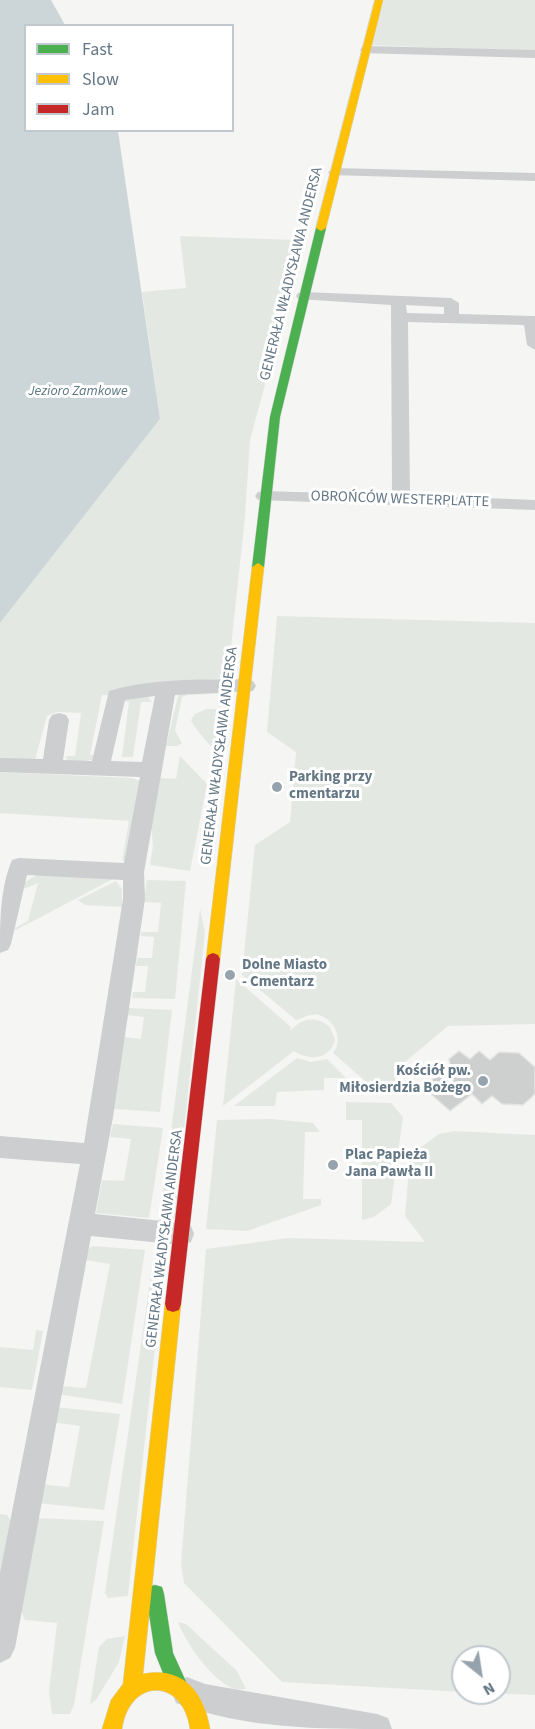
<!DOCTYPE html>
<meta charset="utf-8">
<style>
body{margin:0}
#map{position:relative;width:535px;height:1729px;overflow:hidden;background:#f5f5f4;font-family:"Source Sans 3",sans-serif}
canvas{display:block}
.legend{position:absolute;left:24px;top:24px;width:210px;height:108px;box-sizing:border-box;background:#fff;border:2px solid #c1c9ce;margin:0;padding:8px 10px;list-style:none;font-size:18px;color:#647785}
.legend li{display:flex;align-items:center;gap:12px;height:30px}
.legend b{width:30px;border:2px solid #c1c9ce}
.north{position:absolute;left:451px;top:1645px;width:60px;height:60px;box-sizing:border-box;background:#fff;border:2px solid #c1c9ce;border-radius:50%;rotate:150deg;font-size:16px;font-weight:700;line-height:24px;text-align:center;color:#647785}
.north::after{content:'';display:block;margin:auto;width:21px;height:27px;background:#97a3ac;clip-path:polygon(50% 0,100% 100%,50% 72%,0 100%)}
</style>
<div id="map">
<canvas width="535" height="1729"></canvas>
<ul class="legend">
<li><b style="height:8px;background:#4caf50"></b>Fast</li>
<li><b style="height:8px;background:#ffc107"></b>Slow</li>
<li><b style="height:8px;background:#c62828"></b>Jam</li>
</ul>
<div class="north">N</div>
</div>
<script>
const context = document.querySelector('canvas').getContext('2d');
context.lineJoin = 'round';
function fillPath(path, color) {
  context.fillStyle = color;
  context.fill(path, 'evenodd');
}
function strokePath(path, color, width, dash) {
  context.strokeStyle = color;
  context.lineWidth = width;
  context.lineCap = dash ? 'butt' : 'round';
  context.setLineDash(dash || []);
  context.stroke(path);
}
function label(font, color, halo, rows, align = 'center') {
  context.font = font + ' "Source Sans 3",sans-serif';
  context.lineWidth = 6;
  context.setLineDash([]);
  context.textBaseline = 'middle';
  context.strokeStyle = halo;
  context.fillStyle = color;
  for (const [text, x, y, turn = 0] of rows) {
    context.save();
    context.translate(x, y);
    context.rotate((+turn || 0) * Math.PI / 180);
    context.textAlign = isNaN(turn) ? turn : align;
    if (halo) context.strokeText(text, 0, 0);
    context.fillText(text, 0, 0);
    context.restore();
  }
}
fillPath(new Path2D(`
 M379,0H535V51L368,45Z
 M180,236L297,240L275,348L250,440L245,517L228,675L224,678L143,686L111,695H102L90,755H98L95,759L80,762L67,760L66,756H75L81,713L57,712L47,716L35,760L0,759V623L160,419L142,292L186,288Z
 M277,616L535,623V1024L448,1026L399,1067L398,1090L379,1093L333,1053C344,1040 335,1020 319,1015C311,1013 303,1018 296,1020L242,975L255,845L290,822L296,752L267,732Z
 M228,690L231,693L187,695L182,697L175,731L182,743L178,746H166L179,692Z
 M141,696L148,697L152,702H141L133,757H122L129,702L120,701Z
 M206,709H222L228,714L223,763L219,762C215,745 198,736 191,720L195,714Z
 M180,756L207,784L190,871L150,865L153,846L151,826L160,778L176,779Z
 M0,772L132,778L145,783L130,859L122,861L129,821L0,813Z
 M37,875L115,878L16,930L15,928L28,921L38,883L21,890C23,883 30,878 37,875Z
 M147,880L186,881L175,999L132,998L133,992H145L148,966H136L137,958H152L154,937L141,936V932H158L161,903L144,902Z
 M116,881L122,889V907L85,905L78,900Z
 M200,909L205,932L175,1217L159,1223Z
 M236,979L291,1027L290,1031C301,1018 316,1015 330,1027L335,1040C330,1060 308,1061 294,1051L223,1106Z
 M128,1008L172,1010L160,1112L114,1109L124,1037L141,1039L144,1017L127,1015Z
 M297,1058L311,1062L327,1059L346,1078H324V1090L277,1092L275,1106H234Z
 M346,1102L391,1103L403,1117L391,1204L374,1217L362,1220V1120H346Z
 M271,1119L313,1123L320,1132H305L303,1199H321V1205L247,1231L206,1229L217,1120Z
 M113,1124L163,1128L149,1218L96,1213L102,1180L124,1181L131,1139L110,1137Z
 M455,1131L535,1135V1695L480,1693H499V1657H463V1692L282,1682L184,1583L181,1564L206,1249L288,1238L425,1242L405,1216L410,1155L439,1134Z
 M93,1246L145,1250L122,1404L57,1394L58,1386L86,1388L110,1264L85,1260L87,1249Z
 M159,1273H163L128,1596L108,1598L105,1593L151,1275Z
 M36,1330L43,1331L32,1390L0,1387V1347L33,1350Z
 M55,1407L120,1414L104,1510L37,1503L40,1484L69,1487L80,1426L52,1422Z
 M0,1514L7,1515L12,1522L0,1583Z
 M36,1518L104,1521L74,1705L70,1714H52L49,1691L57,1623L25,1620L21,1611Z
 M178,1622L186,1624L237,1671L246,1689C241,1689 236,1690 232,1688C211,1679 186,1643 178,1622Z
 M125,1636L119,1662L96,1700L90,1704L99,1647L107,1639Z`), '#e4e8e2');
fillPath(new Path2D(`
 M0,0H51L65,25L26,26V130L118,131L160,419L0,623Z`), '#ccd5d7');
const building = new Path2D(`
 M459,1051L470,1059L479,1051L490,1060L499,1052L519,1053L535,1067V1094L523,1105L502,1104L492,1096L482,1104L472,1094L450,1111L423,1087L450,1065L449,1059Z`);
fillPath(building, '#ced0d0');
strokePath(building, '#e4e4e4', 1.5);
const fast = new Path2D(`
 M321,225L326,228L280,417L264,567L258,571L252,567L270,417L316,228Z
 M155,1585L162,1587L164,1594L173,1653L188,1686L185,1693L178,1696L171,1693L155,1653L146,1594L148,1587Z`);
const slow = new Path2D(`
 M375,0H383L326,228L321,231L316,228Z
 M258,563L264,567L220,959L218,963H208L206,959L252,567Z
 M173,1296L179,1298L181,1304L143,1674C183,1666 204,1692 210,1729H190C183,1678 130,1677 122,1729H102L111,1700L123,1684L165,1304L167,1298Z`);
const jam = new Path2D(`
 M213,953L218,955L220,959L181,1304L179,1310L173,1312L167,1310L165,1304L206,959L208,955Z`);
strokePath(fast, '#d1d3d3', 1);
strokePath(slow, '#d1d3d3', 1);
strokePath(jam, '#d1d3d3', 1);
fillPath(new Path2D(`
 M366,46L535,50V58L362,53L360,50L362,47Z
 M335,168L535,173V181L330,175L328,172Z
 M303,292L451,298L459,303V314L535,316V350L527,345L524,325L408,322L410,495L535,500V510L258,500L255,496L258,492L264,491L392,495L391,305L298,299L296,296L298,293ZM406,305L444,307V314L407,313Z
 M246,679L253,681L256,686L253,691L175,695L144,872L145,899L113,1117L95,1214L182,1223L191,1226L194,1234L191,1242L182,1245L91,1236L15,1648L10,1658L0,1663V1573L80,1164L0,1158V1136L84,1143L123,899V880L27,875L11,944L8,950L0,953C0,922 0,888 12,860L19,858L124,863L140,777L0,772V758L43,759L49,720L52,715L59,713L66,715L69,720L63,760L92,761L109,691C153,678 200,680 246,679ZM155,696L142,762L111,761L125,700Z
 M187,1677L205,1684L377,1714L388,1718L392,1729C319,1729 245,1729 176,1703L172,1692L176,1681Z`), '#cccecf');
fillPath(fast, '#4caf50');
fillPath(slow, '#ffc107');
fillPath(jam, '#c62828');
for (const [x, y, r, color] of [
 [277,787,6,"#97a3ac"],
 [230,975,6,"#97a3ac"],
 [483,1081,6,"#97a3ac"],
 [333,1165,6,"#97a3ac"]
]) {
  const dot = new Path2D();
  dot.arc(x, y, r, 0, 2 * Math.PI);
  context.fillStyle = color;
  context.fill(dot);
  strokePath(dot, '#fff', 2);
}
label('italic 14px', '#5f7982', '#fff', [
 ["Jezioro Zamkowe",78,392]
]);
label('15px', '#647785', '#fff', [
 ["GENERAŁA WŁADYSŁAWA ANDERSA",292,274,-76],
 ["OBROŃCÓW WESTERPLATTE",400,500,2],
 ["GENERAŁA WŁADYSŁAWA ANDERSA",220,756,-83],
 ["GENERAŁA WŁADYSŁAWA ANDERSA",165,1239,-83]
]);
label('bold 15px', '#647785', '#fff', [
 ["Parking przy",289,778],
 ["cmentarzu",289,795],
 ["Dolne Miasto",242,966],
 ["- Cmentarz",242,983],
 ["Kościół pw.",471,1072,"right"],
 ["Miłosierdzia Bożego",471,1089,"right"],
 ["Plac Papieża",345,1156],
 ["Jana Pawła II",345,1173]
], 'left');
</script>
